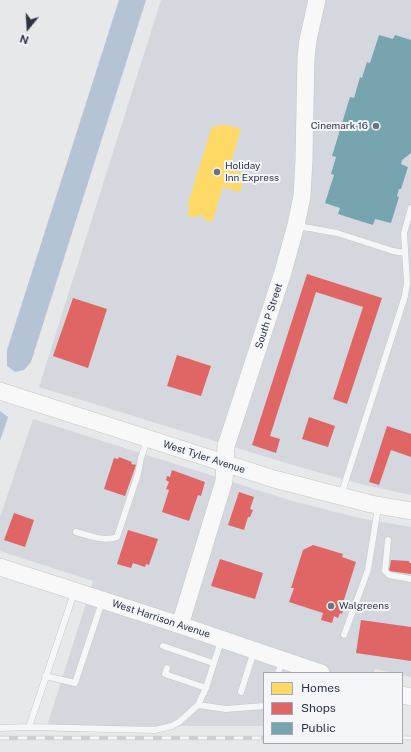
<!DOCTYPE html>
<style>
body{margin:0}
#map{position:relative;width:411px;height:752px;overflow:hidden;background:#e6e8ea;font-family:"Public Sans",sans-serif}
canvas{display:block}
.legend{position:absolute;left:263px;top:672px;width:140px;height:72px;box-sizing:border-box;background:#f4f6f9;border:1px solid #a4a8b1;margin:0;padding:5px 7px;list-style:none;font-size:12px;color:#2b3445}
.legend li{display:flex;align-items:center;gap:8px;height:20px}
.legend b{width:20px;border:1px solid #a4a8b1}
.north{position:absolute;left:8px;top:8px;width:40px;height:40px;-webkit-text-stroke:3px #f4f6f9;paint-order:stroke;rotate:198deg;font-size:11px;font-weight:700;line-height:16px;text-align:center;color:#2b3445}
.north::after{content:'';display:block;margin:auto;width:14px;height:18px;background:#2b3445;clip-path:polygon(50% 0,100% 100%,50% 72%,0 100%)}
</style>
<div id="map">
<canvas width="411" height="752"></canvas>
<ul class="legend">
<li><b style="height:11px;background:#ffd966"></b>Homes</li>
<li><b style="height:11px;background:#e06666"></b>Shops</li>
<li><b style="height:11px;background:#76a5af"></b>Public</li>
</ul>
<div class="north">N</div>
</div>
<script>
const context = document.querySelector('canvas').getContext('2d');
context.lineJoin = 'round';
function fillPath(path, color) {
  context.fillStyle = color;
  context.fill(path, 'evenodd');
}
function strokePath(path, color, width, dash) {
  context.strokeStyle = color;
  context.lineWidth = width;
  context.lineCap = dash ? 'butt' : 'round';
  context.setLineDash(dash || []);
  context.stroke(path);
}
function label(font, color, halo, rows, align = 'center') {
  context.font = font + ' "Public Sans",sans-serif';
  context.lineWidth = 4;
  context.setLineDash([]);
  context.textBaseline = 'middle';
  context.strokeStyle = halo;
  context.fillStyle = color;
  for (const [text, x, y, turn = 0] of rows) {
    context.save();
    context.translate(x, y);
    context.rotate((+turn || 0) * Math.PI / 180);
    context.textAlign = isNaN(turn) ? turn : align;
    if (halo) context.strokeText(text, 0, 0);
    context.fillText(text, 0, 0);
    context.restore();
  }
}
fillPath(new Path2D(`
 M161,0H411V495L365,485L299,467L39,387Z
 M33,419L289,500L359,518L411,527V677L402,675V673H393L375,669L374,673H264V726H47L93,581L0,551V517Z`), '#d4d7dd');
fillPath(new Path2D(`
 M119,0H146L31,362L24,370L15,372L7,366V350Z
 M0,411L8,417L0,441Z`), '#b4c4d5');
fillPath(new Path2D(`
 M223,124L241,129L229,169L245,174L240,192L223,187L212,222L203,219L204,216L198,214L197,218L187,215L190,207H187L212,126L217,127L218,125L222,126Z`), '#ffd966');
fillPath(new Path2D(`
 M307,274L382,298L347,404L333,399L363,307L316,292L270,436L280,439L276,453L252,445Z
 M73,298L107,309L88,368L53,356Z
 M177,355L211,366L201,396L167,386Z
 M309,417L335,426L328,447L302,439Z
 M387,426L411,434V457L391,450L379,485L369,482Z
 M119,457L132,462L131,464L136,465L125,496L104,489L114,458L118,459Z
 M172,470L205,482L201,496L198,495L189,521L162,512L169,490L166,489L169,482L166,480L167,476L170,477Z
 M239,492L254,497L250,509L253,510L250,517H248L244,530L228,525Z
 M14,513L34,520L25,547L4,540Z
 M128,530L158,539L149,565L146,564L145,567L133,563L131,568L117,564Z
 M313,545L343,554L342,557L356,562L342,606H344L342,614L340,613L338,618L334,616L332,623L321,620L323,613L289,602L294,588H291L303,550Z
 M220,559L263,573L255,599L211,586Z
 M391,560L409,561V563H411V574L389,571Z
 M361,620L411,627V661L356,653Z`), '#e06666');
fillPath(new Path2D(`
 M379,35L393,39L395,35L411,40V153L402,160L401,164L408,167L401,189H399L397,196L399,197L391,223L375,219L373,225L338,214L340,208L325,203L334,175L331,174L336,157L332,156L350,97L354,98L360,77L362,78L367,62L370,63Z`), '#76a5af');
const lane = new Path2D(`
 M298,226L337,233L393,251L405,253
 M341,495L405,296L407,283L404,233L411,208
 M76,532C89,535 103,542 117,537L138,474L141,458L147,440
 M388,540L385,571L389,575L411,579
 M344,635L368,570L378,507
 M163,646L213,663
 M167,668L165,674L206,688
 M278,673L282,662
 M45,676L75,683L102,602
 M241,692L254,651
 M198,705L226,709L264,706
 M29,727L155,730L172,726L179,722L198,705L206,688L221,641
 M0,728L29,727L74,593`);
const secondary = new Path2D(`
 M0,391L274,479L371,504L411,511
 M0,567L180,625L321,673
 M180,625L224,481L226,446L283,272L296,225L302,196L304,159L306,58L308,40L317,0
 M402,695L411,697`);
strokePath(lane, '#c4c6c8', 7);
strokePath(secondary, '#c4c6c8', 18);
strokePath(lane, '#f5f6f7', 6);
strokePath(secondary, '#f8f8f8', 17);
const rail = new Path2D(`
 M0,738H264
 M402,738H411`);
strokePath(rail, '#cecfd2', 4.5);
strokePath(rail, '#f4f6f9', 3, [9]);
for (const [x, y, r, color] of [
 [376,126,4,"#6c737f"],
 [217,172,4,"#6c737f"],
 [331,606,4,"#6c737f"]
]) {
  const dot = new Path2D();
  dot.arc(x, y, r, 0, 2 * Math.PI);
  context.fillStyle = color;
  context.fill(dot);
  strokePath(dot, '#f4f6f9', 1.5);
}
label('10px', '#2b3445', '#f4f6f9', [
 ["Cinemark 16",368,126,"right"],
 ["Holiday",225,166],
 ["Inn Express",225,178],
 ["Walgreens",339,606]
], 'left');
label('10px', '#2b3445', '#f4f6f9', [
 ["South P Street",269,316,-72],
 ["West Tyler Avenue",204,457,18],
 ["West Harrison Avenue",161,619,18]
]);
</script>
